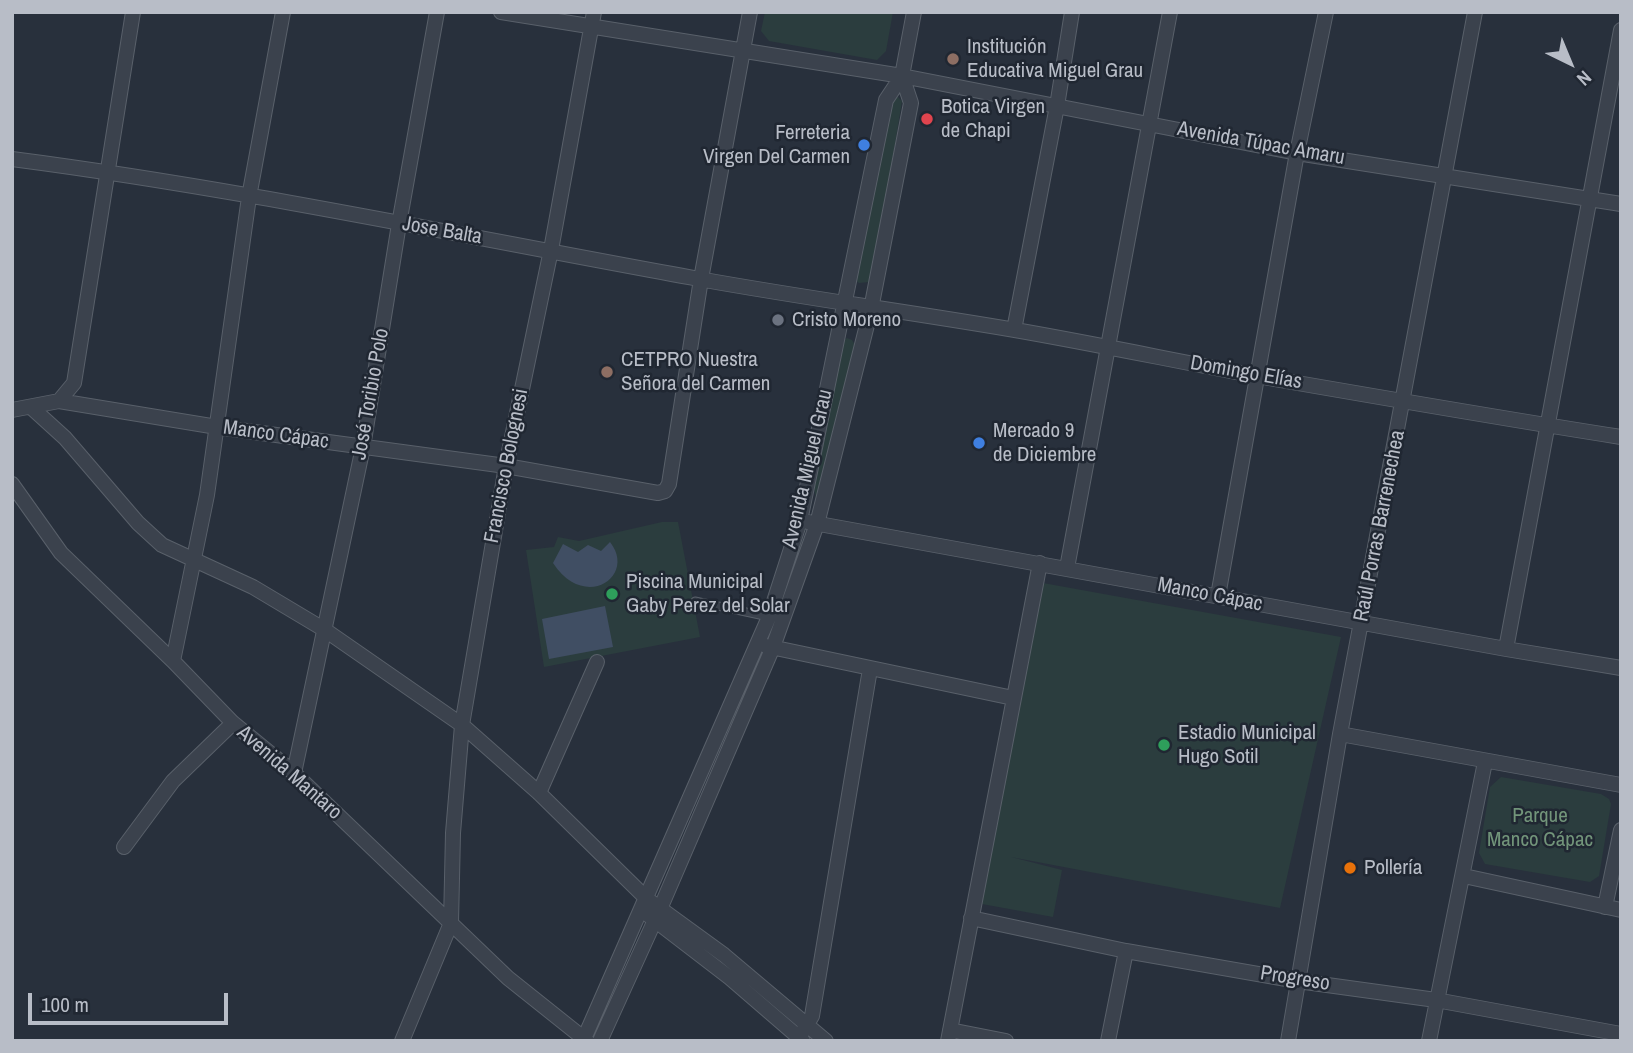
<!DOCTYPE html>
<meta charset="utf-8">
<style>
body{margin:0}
#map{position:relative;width:1633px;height:1053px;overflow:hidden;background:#28303c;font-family:"Archivo Narrow",sans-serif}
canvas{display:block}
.frame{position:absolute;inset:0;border:14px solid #b8bdc7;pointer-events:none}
.north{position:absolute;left:1535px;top:28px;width:70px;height:70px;-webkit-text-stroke:5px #202732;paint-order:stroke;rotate:137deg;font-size:19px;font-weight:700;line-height:28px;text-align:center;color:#b8bdc7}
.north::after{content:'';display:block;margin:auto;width:24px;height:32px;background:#b8bdc7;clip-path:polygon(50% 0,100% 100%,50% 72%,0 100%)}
.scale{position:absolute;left:28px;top:993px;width:200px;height:32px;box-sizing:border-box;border:4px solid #b8bdc7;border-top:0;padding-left:9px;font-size:21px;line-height:24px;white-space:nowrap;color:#b8bdc7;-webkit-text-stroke:5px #202732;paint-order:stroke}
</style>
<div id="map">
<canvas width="1633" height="1053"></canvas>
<div class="frame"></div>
<div class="north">N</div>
<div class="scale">100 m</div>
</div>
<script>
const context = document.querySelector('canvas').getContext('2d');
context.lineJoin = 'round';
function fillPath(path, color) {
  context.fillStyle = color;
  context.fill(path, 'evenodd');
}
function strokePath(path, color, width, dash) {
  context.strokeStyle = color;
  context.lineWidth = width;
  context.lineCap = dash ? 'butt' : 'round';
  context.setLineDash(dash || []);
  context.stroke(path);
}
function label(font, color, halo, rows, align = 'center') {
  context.font = font + ' "Archivo Narrow",sans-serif';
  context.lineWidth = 5;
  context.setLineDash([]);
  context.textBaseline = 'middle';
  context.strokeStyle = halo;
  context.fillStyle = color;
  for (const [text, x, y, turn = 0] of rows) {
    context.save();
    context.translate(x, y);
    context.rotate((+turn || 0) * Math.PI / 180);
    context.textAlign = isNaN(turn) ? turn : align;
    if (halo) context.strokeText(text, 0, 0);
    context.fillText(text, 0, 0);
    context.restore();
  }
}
fillPath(new Path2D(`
 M765,12H893L886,51L877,60L769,41L761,31Z
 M897,96L902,101L873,278L869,282L859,283L855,280L892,99Z
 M847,338L852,340L856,347L821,490L816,497L813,486L842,341Z
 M662,522H678L700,637L544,667L526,550L554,547L558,537L579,541Z
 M1043,583L1341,637L1280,908L1011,857L1062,870L1053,917L982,904L989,853Z
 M1501,777L1601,794L1609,799L1611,804L1599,876L1590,882L1485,864L1479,853L1490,787Z`), '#2b3d3e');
fillPath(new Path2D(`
 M610,542C637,576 585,612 553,563L563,544L578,552L588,545L601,551Z
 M605,606L613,647L549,659L542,619Z`), '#404e63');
const service = new Path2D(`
 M695,601L769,617`);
const minor = new Path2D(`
 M501,12L902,76L1297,153L1621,204
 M12,159C243,189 471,238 699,279C804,298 910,312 1015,330C1096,344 1176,361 1257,376C1378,397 1499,418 1621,437
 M1014,330L1057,106L1072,12
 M59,401L74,383L133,12
 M32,408L65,438L138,523L162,545L253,587L325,630L462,725L539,793L647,899L724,955L826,1041
 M12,410L59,401L217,427L506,466L658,493L665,491L669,484L701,279L750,12
 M12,484L61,553L173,661L233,723L294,773L508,978L587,1041
 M808,522L1506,649L1621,668
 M1067,568L1170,12
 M1218,596L1297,153L1326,12
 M766,646L1013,698
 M1506,649L1621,30
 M173,661L207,495L249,197L283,12
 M1340,734L1621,785
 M294,773L363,447L399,224L437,12
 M539,793L597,662
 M124,847L173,781L233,723
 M1464,876L1621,910
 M1605,907L1621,830
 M648,915L730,978L803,1041
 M971,918L1126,951L1298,981L1436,1000L1621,1034
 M950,1030L1006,1041
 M402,1041L451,923L453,833L462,725L506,466L551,250L594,12
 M583,1041L769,617L800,521L886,100L902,76L914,12
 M600,1041L660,909L773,647L817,524L871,309L911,103L902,76
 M797,1041L812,1016L870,669
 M948,1041L1040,563
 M1108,1041L1126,951
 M1288,1041L1340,734L1475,12
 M1429,1041L1485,762`);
strokePath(service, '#59606a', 9);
strokePath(minor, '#59606a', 16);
strokePath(service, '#3b424d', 7);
strokePath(minor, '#3b424d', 14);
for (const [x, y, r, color] of [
 [953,59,7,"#8d6e63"],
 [927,119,7,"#e0444e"],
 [864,145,7,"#3f7fe0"],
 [778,320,7,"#6b7280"],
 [607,372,7,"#8d6e63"],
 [979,443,7,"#3f7fe0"],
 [612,594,7,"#2e9e5b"],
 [1164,745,7,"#2e9e5b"],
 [1350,868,7,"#e8710a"]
]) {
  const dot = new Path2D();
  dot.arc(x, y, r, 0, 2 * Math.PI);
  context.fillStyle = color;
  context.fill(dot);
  strokePath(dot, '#202732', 2.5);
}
label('21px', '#b8bdc7', '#202732', [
 ["Institución",967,47],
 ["Educativa Miguel Grau",967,71],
 ["Botica Virgen",941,107],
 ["de Chapi",941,131],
 ["Ferreteria",850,133,"right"],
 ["Virgen Del Carmen",850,157,"right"],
 ["Cristo Moreno",792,320],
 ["CETPRO Nuestra",621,360],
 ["Señora del Carmen",621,384],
 ["Mercado 9",993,431],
 ["de Diciembre",993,455],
 ["Piscina Municipal",626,582],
 ["Gaby Perez del Solar",626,606],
 ["Estadio Municipal",1178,733],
 ["Hugo Sotil",1178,757],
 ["Pollería",1364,868]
], 'left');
label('21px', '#b8bdc7', '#202732', [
 ["Avenida Túpac Amaru",1261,144,10],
 ["Jose Balta",442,231,10],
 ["Domingo Elías",1246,373,10],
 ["José Toribio Polo",371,394,-80],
 ["Manco Cápac",276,435,8],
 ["Francisco Bolognesi",507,466,-79],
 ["Avenida Miguel Grau",808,469,-77],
 ["Raúl Porras Barrenechea",1380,526,-79],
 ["Manco Cápac",1210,595,11],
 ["Avenida Mantaro",289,773,41],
 ["Progreso",1295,979,9]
]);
label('21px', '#72957a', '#202732', [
 ["Parque",1540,816],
 ["Manco Cápac",1540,840]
]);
</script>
